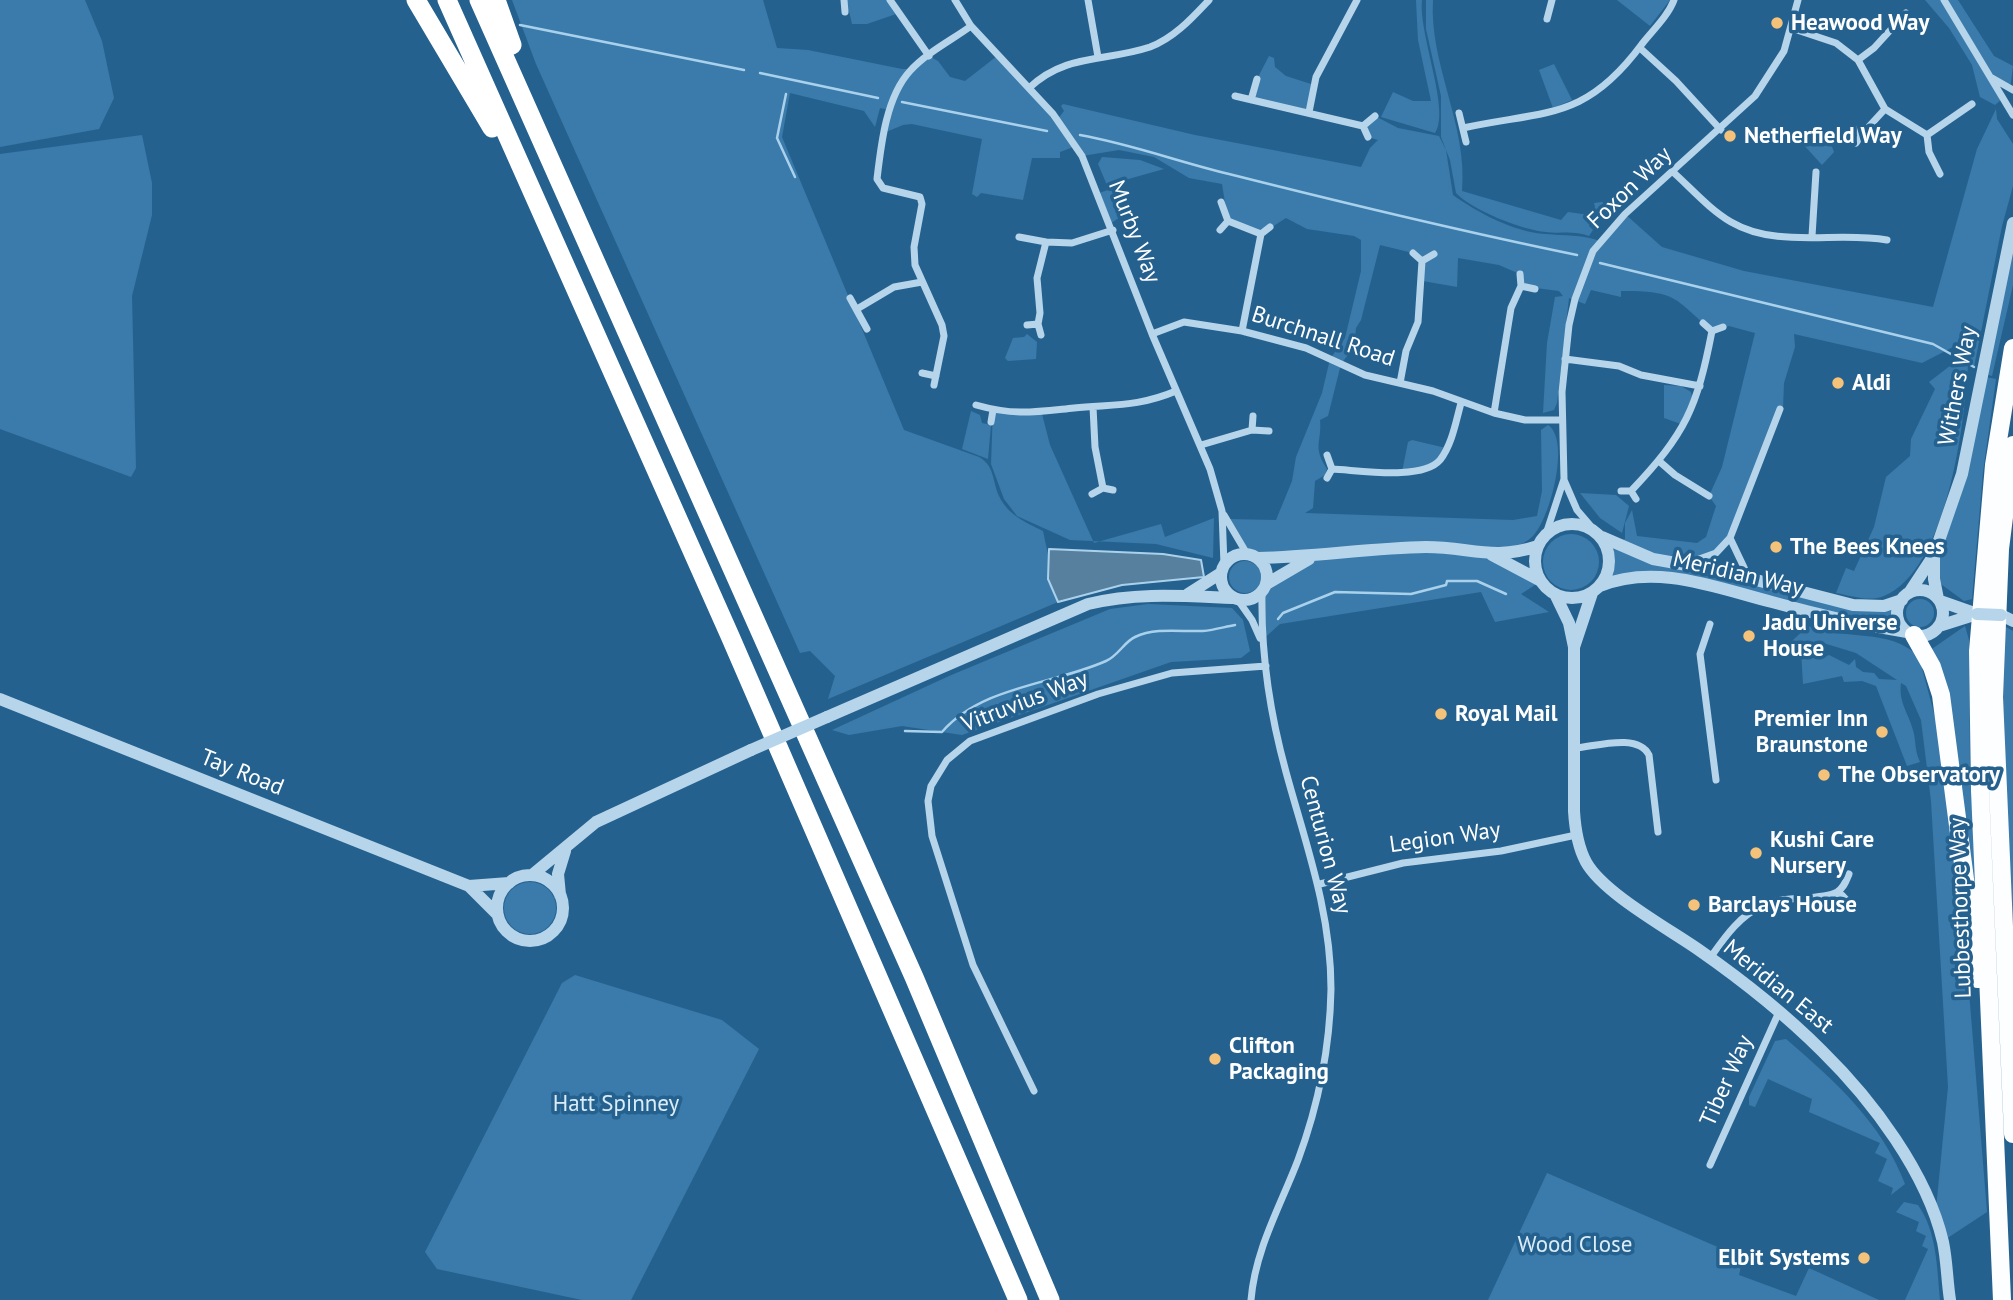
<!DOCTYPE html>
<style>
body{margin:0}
canvas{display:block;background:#25618e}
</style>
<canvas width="2013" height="1300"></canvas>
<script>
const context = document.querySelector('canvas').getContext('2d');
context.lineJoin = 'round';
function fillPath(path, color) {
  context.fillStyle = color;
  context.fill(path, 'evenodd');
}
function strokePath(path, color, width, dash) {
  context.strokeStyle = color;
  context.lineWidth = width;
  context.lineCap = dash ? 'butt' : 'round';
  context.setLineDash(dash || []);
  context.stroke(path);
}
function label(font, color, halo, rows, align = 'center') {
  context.font = font + ' "PT Sans",sans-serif';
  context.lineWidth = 7;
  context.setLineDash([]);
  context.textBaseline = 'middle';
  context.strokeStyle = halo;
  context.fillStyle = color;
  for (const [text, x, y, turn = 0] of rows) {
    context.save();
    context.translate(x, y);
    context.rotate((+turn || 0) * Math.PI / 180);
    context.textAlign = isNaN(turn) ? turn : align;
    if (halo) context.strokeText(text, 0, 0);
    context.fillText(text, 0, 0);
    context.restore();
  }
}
fillPath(new Path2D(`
 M0,0H85L102,41L114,98L99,129L0,147Z
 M512,0H763L777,48L808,50L902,69H911L929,56L938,61L950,77L965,81L997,56L1057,120L1064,111L1061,106L1063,104L1195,135L1361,167L1370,148L1378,140L1368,137L1363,126L1375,116L1398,128L1439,136L1446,150L1453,195C1478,213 1514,232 1545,234C1565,236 1580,234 1600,241L1625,214L1662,247L1744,271L1933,307L1977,149L1996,109L1997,119L2013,144V186L2002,226L1974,367L1968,364C1965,422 1947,570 1884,596C1869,602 1852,596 1836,593L1846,568L1854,571L1874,527L1886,477L1910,456L1911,439L1935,389L1929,382L1959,359L1955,346L1922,363L1794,334L1795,347L1784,383L1783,408L1731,539L1716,553L1687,564L1853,605L1902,600L1896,621L1904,628L1690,581L1605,580L1610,558L1602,537L1613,544L1625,539V523L1632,510L1637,536L1697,543L1706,537L1716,506L1709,496L1722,467L1755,333L1729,326L1712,331C1673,297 1677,291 1621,291V297L1591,290L1585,304L1569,298L1557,403L1554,410L1543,413L1547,343L1555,297L1563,296L1559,291L1521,286L1520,274L1499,265L1458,258L1457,287L1423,281L1422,260L1413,253L1380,245L1361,320L1356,328L1354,347L1341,364L1328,416L1320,420C1322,443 1312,446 1327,469L1325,475L1315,481L1313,508L1305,513L1513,520L1537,516L1542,491L1541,430L1548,425C1571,440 1550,519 1533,536C1523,546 1506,550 1494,555L1541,581L1521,594L1549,612L1495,622L1481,592L1280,624L1261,641C1262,583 1259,588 1310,558H1258L1247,554L1226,519L1276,520L1292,481L1296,457L1322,393L1330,359L1345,338L1361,271V240L1354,236L1307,229L1286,218L1261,234L1228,221L1222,184L1189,178L1154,157L1119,150L1082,156L1076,146L1060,152V158H1032L1023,200L981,193L977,197L972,194L982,139L912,124L903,125L886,132L890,110L880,108L875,127L864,111L790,93L782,137L904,430L979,457C995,466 992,481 999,496C1008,515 1025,522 1043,531L1058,602L828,699L835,676L810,651L800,653L536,64Z
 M844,0H890L899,13L867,24H852L849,11L845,12Z
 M1416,0H1422C1418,33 1451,111 1435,133L1381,117L1393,92L1413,101H1431L1418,40Z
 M1426,0H1433C1429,65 1468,125 1462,191L1561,220L1568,212L1589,215L1595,207L1594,203L1602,202L1615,208L1605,219L1600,216L1592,219L1589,226L1593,230L1589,236C1574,230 1561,234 1546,232C1522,230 1472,210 1456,193L1450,160L1441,137V96L1426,29Z
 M1617,0H1670L1650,26Z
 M1925,0H1958L1994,56L2013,66L2010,89L1993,78L2003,98L1995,105L1980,97L1972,65L1949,28Z
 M1269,56L1274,58L1275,67L1286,76L1314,85L1309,112L1251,100L1257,79Z
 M1554,64L1572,100L1553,108L1539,70Z
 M1811,128L1829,139L1834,152L1822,165L1802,143Z
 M142,135L152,183V215L132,296L136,468L131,477L0,429V154Z
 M1102,157L1140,160L1164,169L1107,185L1098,164Z
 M1114,188L1123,215L1110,224L1099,193Z
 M2013,235V285L1992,376L1985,374Z
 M1027,334L1037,342L1036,359L1008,361L1005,358L1013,338L1024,337Z
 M1981,376L1996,379L1983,472L1972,599L1964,601L1934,579Z
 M1664,385L1681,386L1691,392L1692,397L1681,424L1664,418Z
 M993,410L1042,414L1050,445L1094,543L1161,524L1165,537L1214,518L1213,558L1156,544L1070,540L1017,516L1004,499L991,464Z
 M971,411L980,415L982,423L991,425L988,459L962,449Z
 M1412,440L1446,448L1437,463L1402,472L1408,442Z
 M1580,493L1616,495L1629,506L1622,533L1600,518Z
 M1543 562a28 28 0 1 1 56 0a28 28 0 1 1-56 0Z
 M1229 577a16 16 0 1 1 32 0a16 16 0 1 1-32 0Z
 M1906 613a14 14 0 1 1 28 0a14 14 0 1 1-28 0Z
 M1148,604L1232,608L1243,620L1250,651L1241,658L1171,662L962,735L902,726L849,735L832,730L949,676L1110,609Z
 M1808,626C1843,641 1890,627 1919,657L1936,721L1962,906L1987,1212L1943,1241L1935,1219L1948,1087L1931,801L1921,720L1906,686L1901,683C1898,703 1910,715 1914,734C1916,745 1915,751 1920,762L1907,766L1876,686L1862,681L1844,682L1842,676L1803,684L1801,650L1792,641ZM1820,642L1856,653L1897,680L1879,679L1874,673L1863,672L1856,667L1855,659L1849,665L1829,655L1820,659L1812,651Z
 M1965,626L1969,640L1970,771L1977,903L1926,653Z
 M2006,627L2013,631V938L1994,640Z
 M504 908a26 26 0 1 1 52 0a26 26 0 1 1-52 0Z
 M575,975L722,1020L759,1049L631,1300H582L437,1269L425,1252L562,983Z
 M1786,1039C1834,1080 1882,1123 1905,1184L1891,1195L1893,1188L1878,1181L1887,1159L1875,1153L1880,1143L1809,1112L1812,1099L1768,1079L1755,1107L1749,1105V1097L1775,1041Z
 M1547,1173L1743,1258L1739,1275L1796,1296L1809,1268L1879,1300H1488Z
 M1904,1202L1918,1205C1937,1232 1937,1268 1940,1300H1905L1928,1249L1922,1246L1926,1236L1916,1231L1919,1222L1896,1212Z`), '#3a7bab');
const water = new Path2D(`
 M1049,549L1163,554L1201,560L1204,577L1122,585L1058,602L1048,579Z`);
fillPath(water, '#57809e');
strokePath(water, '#aad1ec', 2);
strokePath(new Path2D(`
 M520,25L744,70
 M760,73L878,98
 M786,94L777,138L795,177
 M902,102L1047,131
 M1080,135C1131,144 1179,162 1229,174C1344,203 1460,231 1577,255
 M1600,263L1933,344L1974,367
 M1278,619L1283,613L1335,592L1411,594L1446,585L1447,581H1477L1506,594
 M905,731L942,732C982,686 1052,685 1106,661C1118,656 1124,642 1135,637C1156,627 1182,632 1203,631C1214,630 1224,627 1235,625`), '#aad1ec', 2.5);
strokePath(new Path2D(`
 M844,0L845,12
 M890,0L929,56
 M955,0L971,26L1053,114L1082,156L1152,334L1210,469L1222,511L1224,565
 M1088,0L1098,57
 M1944,0L2013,115
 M1547,19L1552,0
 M1791,28L1836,43L1858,60L1885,109L1927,135L1972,104
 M1640,48L1676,81L1721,130
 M1858,60L1874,48L1906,13
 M1992,78L2013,90
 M1029,88C1066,53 1105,62 1150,47C1174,38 1192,18 1209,0
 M1235,96L1363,126
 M1251,100L1257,79
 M1309,112L1316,77L1357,0
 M1459,113L1466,142
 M1463,128C1547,110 1585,121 1642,44C1653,30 1668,16 1674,0
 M1853,128L1862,134L1856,143
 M1862,134L1885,109
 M1927,135L1929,152L1940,174
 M1368,137L1363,126L1375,116
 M1673,172C1692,189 1709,209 1731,222C1777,249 1837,231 1887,240
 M1228,221L1261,234L1242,331
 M1220,230L1228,221L1221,202
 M1261,234L1270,227
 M1812,236L1816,172
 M1019,237L1046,242
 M1413,253L1422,261L1434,254
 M1520,274L1521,286L1535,289
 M850,298L867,329
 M857,309L894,287L922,282
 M1703,323L1712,331L1723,327
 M1038,324L1040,313L1037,278L1046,242L1072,243L1113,230
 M1027,325L1038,324L1041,335
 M1152,334L1184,322L1242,331L1306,348L1365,375L1433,391L1494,413L1525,420H1562
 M1565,359L1619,366L1641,375L1700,386
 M922,373L936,376
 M1400,383L1406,351L1418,322L1422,261
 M934,385L944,336L942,325L915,265L914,247L922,204L920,197L883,188L877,179C881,145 886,97 910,71C926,53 952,40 971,26
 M976,405C1015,416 1035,412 1074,408C1113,404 1138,407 1176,391
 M1093,407L1095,447L1103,488
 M1494,413L1511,308L1521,286
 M991,422L993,410
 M1252,430L1253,416
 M1201,445L1252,430L1269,431
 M1327,455L1332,469L1327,478
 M1659,461L1675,475L1709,496
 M1332,469C1358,470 1422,481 1440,460C1452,445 1456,421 1461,403
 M1564,480L1577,510L1595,531
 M1621,491H1631L1636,499
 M1631,491C1686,433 1697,408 1712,331
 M1092,494L1103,488L1113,490
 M1224,515L1247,554
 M1546,534L1564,479L1562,392L1569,325L1575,299L1593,251L1625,214L1755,96L1784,51L1798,0
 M1730,538L1749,578
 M1688,563L1716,553L1730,538L1780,409
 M1238,600L1252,620L1260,638
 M1710,624L1700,654L1716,780
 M1576,748C1597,746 1638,733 1649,755L1658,832
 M1320,884L1403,863L1501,851L1576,835
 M1835,893L1842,895L1854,908
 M1710,958C1725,937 1738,917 1763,905C1785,895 1820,901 1837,892C1844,888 1846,881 1849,874
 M1034,1091L973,965L932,836L928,801L931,786L947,760L970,741L1098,694L1172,673L1266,666
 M1710,1165L1779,1012
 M1251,1300C1255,1250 1280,1207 1298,1160C1318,1106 1330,1047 1331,989C1331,912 1306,845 1286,772C1270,714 1261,653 1262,594`), '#b6d5eb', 7);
strokePath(new Path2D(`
 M1535 561a37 37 0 1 1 74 0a37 37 0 1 1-74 0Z
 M1602,537L1653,559L1721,571L1853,605L1884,606L1902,600
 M1221 577a23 23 0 1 1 46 0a23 23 0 1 1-46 0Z
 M1492,555L1541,581
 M1934,555V579L1938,599
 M1258,558C1314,557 1370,548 1426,547C1470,547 1493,561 1538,546
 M1268,583L1309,559
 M1600,586C1656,563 1717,588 1772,602C1816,614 1862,625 1907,632
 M1897 613a23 23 0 1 1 46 0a23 23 0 1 1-46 0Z
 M1909,593L1934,555L1962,474L2013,223
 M1188,594L1221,573
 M1555,594L1569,623L1574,647V811C1575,828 1578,847 1586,862C1603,893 1669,929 1699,950C1742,980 1785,1014 1822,1051C1872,1100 1927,1173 1943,1242C1947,1261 1947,1281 1950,1300
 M1940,601L1977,614
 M2001,615L2013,621
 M1939,626L1977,614
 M1574,647L1592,593
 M0,699L469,886L497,914
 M827,717L1088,604C1137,592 1183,596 1232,598
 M532,875L596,822L751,750
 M497 908a33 33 0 1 1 66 0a33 33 0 1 1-66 0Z
 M469,886L509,883
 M560,895L558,874L565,851`), '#b6d5eb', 12);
strokePath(new Path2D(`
 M2013,445L2000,549L1994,697L2013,1134
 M1914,635L1932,667L1941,695L1978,979
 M2002,1300L1980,791L1978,651L1994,465L2013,348`), '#fcfeff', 18);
strokePath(new Path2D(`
 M416,0L492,128
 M447,0L730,636L1018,1300
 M479,0L914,977L1050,1300
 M496,0L512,45`), '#fff', 19);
strokePath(new Path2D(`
 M1977,614L2001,615
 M751,750L827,717`), '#b6d5eb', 12);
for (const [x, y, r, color] of [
 [1777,23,7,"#f5c27a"],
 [1730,136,7,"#f5c27a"],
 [1838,383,7,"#f5c27a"],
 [1776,547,7,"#f5c27a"],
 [1749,636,7,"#f5c27a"],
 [1441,714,7,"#f5c27a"],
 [1882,732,7,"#f5c27a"],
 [1824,775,7,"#f5c27a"],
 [1756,853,7,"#f5c27a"],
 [1694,905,7,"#f5c27a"],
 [1215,1059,7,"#f5c27a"],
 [1864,1258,7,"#f5c27a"]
]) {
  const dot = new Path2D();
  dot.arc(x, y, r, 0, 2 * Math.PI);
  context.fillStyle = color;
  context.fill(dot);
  strokePath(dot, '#25618e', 2.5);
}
label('bold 23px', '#fff', '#25618e', [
 ["Heawood Way",1791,23],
 ["Netherfield Way",1744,136],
 ["Aldi",1852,383],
 ["The Bees Knees",1790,547],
 ["Jadu Universe",1763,623],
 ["House",1763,649],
 ["Royal Mail",1455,714],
 ["Premier Inn",1868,719,"right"],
 ["Braunstone",1868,745,"right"],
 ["The Observatory",1838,775],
 ["Kushi Care",1770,840],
 ["Nursery",1770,866],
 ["Barclays House",1708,905],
 ["Clifton",1229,1046],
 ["Packaging",1229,1072],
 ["Elbit Systems",1850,1258,"right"]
], 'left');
label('23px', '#fff', '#25618e', [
 ["Foxon Way",1630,188,-44],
 ["Murby Way",1134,232,69],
 ["Burchnall Road",1323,337,18],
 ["Withers Way",1958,386,-79],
 ["Meridian Way",1738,574,13],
 ["Vitruvius Way",1025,702,-21],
 ["Tay Road",242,773,22],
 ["Legion Way",1445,838,-8],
 ["Centurion Way",1325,845,75],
 ["Lubbesthorpe Way",1961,908,-92],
 ["Meridian East",1778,987,39],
 ["Tiber Way",1727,1081,-66]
]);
label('23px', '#daecf8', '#25618e', [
 ["Hatt Spinney",616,1104],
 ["Wood Close",1575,1245]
]);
</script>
